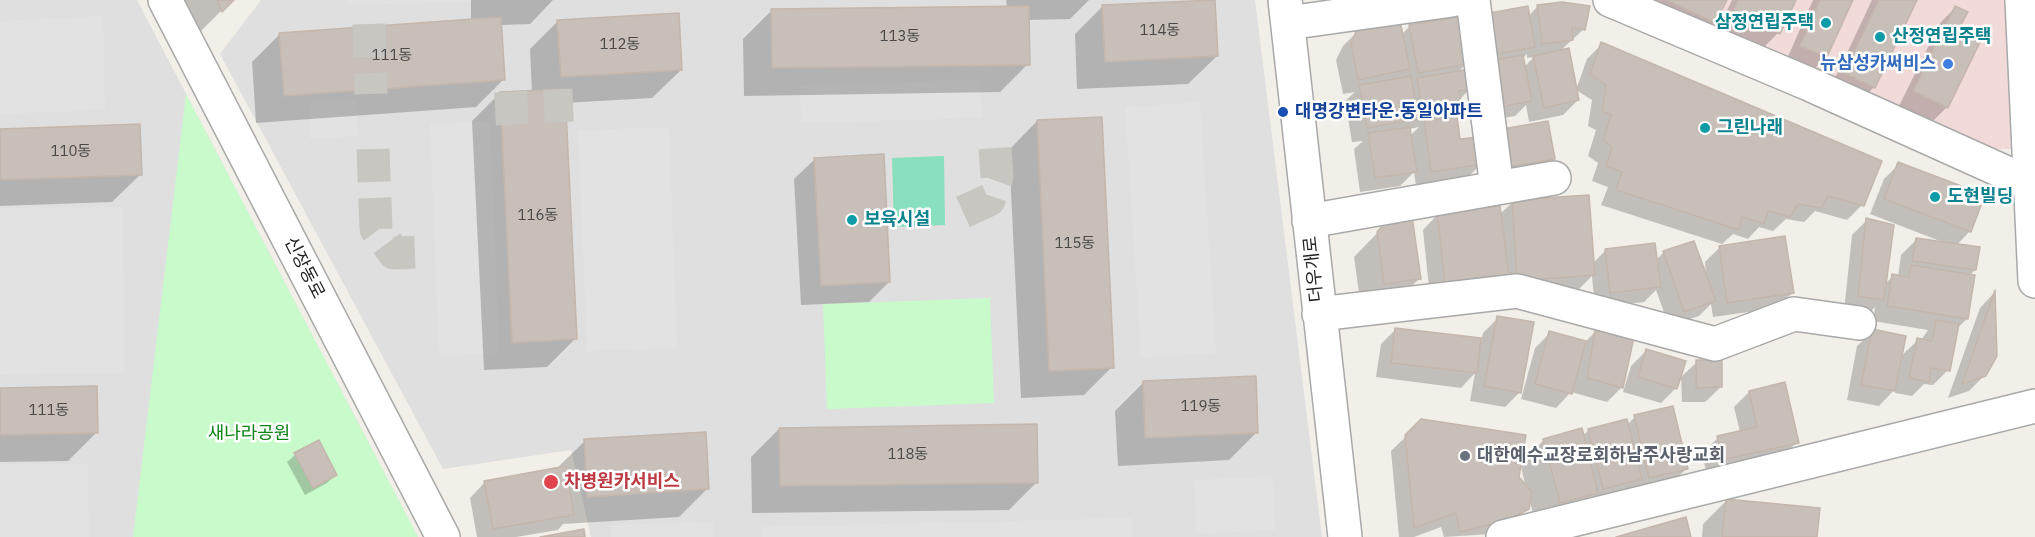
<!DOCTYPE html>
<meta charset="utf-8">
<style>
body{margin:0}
canvas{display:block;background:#f2efe9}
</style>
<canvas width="2035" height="537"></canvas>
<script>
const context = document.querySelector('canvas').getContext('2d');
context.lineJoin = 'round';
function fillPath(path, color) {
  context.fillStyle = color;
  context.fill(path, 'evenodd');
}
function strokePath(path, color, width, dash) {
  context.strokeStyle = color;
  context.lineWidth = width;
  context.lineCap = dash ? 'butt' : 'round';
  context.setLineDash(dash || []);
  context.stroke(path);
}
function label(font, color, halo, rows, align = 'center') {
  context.font = font + ' "IBM Plex Sans","Noto Sans KR",sans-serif';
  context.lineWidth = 5;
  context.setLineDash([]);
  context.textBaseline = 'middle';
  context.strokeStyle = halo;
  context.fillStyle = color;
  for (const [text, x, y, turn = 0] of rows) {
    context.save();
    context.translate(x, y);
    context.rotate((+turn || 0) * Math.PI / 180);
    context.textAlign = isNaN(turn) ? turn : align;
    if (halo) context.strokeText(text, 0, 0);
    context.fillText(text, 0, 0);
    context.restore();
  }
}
fillPath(new Path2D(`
 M0,0H137L418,537H0Z
 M261,0H1255L1322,537H591L571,450L443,469L220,54Z`), '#e0dfdf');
fillPath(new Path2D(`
 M1621,0H2017L2014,149H1994Z`), '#f2dad9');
fillPath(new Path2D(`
 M186,94L418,537H133Z
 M990,298L994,403L827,409L823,304Z`), '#c8facc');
fillPath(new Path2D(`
 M944,156L945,225L894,227L892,158Z`), '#88e0be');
fillPath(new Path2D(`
 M348,0H471V2L348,5Z
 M103,16L105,110L0,114V21Z
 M980,80L982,118L801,123L800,86Z
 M356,99L358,136L310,139L309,101Z
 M1200,102L1216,353L1141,358L1125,107Z
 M490,122L499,354L439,356L430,124Z
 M669,127L677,348L587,351L578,130Z
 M123,207L124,374L0,375V208Z
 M0,464H88L89,537H0Z
 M1273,476L1275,530L1197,534L1194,480Z
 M1132,518V537H762V527Z
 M713,522V537H611V525Z`), '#e2e2e2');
fillPath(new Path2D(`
 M183,0H232L198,34Z
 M471,0H553L530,24L500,25L504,79L476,107L256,123L252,62L280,34L471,20Z
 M1006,0H1089L1070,19L1028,20V64L1000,92L744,96L743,39L771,11L1007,8Z
 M1621,0H1725L1714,23L1699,38Z
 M1732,0H1794L1778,33L1763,48L1719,27Z
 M1813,0H1851L1826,57L1811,72L1786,61Z
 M1872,0H1915L1874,87L1859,102L1830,89Z
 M1103,6L1217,56L1188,84L1077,89L1075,34Z
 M1537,7L1584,29L1559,52L1578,100L1563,115L1529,122L1526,105L1515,116L1480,122L1472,78ZM1527,54V58L1534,57L1524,67L1523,58Z
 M1955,8L1959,26L1981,37L1947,107L1932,122L1899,106L1940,23Z
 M558,21L681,70L652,98L564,103L575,339L547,367L484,370L472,121L500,93L532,92L530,49Z
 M1410,26L1466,64L1458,72L1471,88L1459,100L1461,107L1450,118L1459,141L1481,164L1466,179L1416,186L1414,172L1400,186L1360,192L1354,149L1363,141L1352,142L1345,101L1355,92L1343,94L1336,60L1343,46L1358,31L1401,35ZM1419,127L1410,136L1409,129Z
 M1602,44L1862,205L1847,220L1815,211L1804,222L1786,219L1773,231L1759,227L1748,239L1733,234L1722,244L1601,205L1608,187L1592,181L1598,163L1588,156L1596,130L1588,126L1592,100L1576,90L1587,59Z
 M1037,121L1112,367L1084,395L1021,398L1009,150Z
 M0,131L141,174L112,202L0,206Z
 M1483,147L1553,158L1538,173L1489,182Z
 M815,159L889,282L869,302L801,305L794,179Z
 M1899,164L1970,231L1956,246L1975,270L1969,276L1967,319L1956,329L1948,370L1933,385L1924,384L1912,396L1895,393L1896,388L1879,406L1847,400L1857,346L1873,331L1900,357L1918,340H1921L1928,330L1873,321L1875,307L1868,314L1844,311L1852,235L1867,220L1885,284L1893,276H1898L1901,255L1916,240L1945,243L1870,214L1884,179Z
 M1513,202L1592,264L1605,251L1656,260L1663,253L1694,242L1706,277L1705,262L1720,247L1792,293L1777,308L1713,317L1711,304L1699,316L1669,326L1656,290L1644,302L1595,308L1592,276L1578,290L1430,297L1423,230L1438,214H1500Z
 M1389,221L1420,278L1396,302L1361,307L1354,257Z
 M1993,294L1995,355L1985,375L1969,391L1948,398L1980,308Z
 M1498,318L1520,392L1505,407L1470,401L1475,373L1461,388L1376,377L1381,344L1396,329L1481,340L1483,333Z
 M1595,332L1622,387L1607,402L1571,392L1556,408L1521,399L1535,348L1550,333L1585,342Z
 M1646,351L1676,388L1661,403L1623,392L1631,366Z
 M1697,362L1721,387L1705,402H1682L1681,377Z
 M1143,383L1257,432L1229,460L1118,466L1115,411Z
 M0,390L96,433L68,461L0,462Z
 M1749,392L1797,442L1782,457L1707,475L1702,453L1718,438L1740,432L1734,407Z
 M1635,417L1686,469L1663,492L1536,525L1529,498L1527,508L1512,524L1491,534L1444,537L1441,527L1414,537H1399L1391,451L1422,421L1518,477L1526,488L1520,463L1544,440L1582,436L1589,430L1627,425Z
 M779,429L1037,482L1009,510L752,513L751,457Z
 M585,441L707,489L679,517L563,524L558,530L516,537H477L470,498L485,482L556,469Z
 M295,455L335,475L327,483L305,495L287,462Z
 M1727,500L1816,537H1702L1703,524Z`), '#0003');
const building = new Path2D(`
 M217,0H234L222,12Z
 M1215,0L1218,56L1105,62L1102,5Z
 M1667,0H1727L1715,23Z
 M1738,0H1796L1780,34L1733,12Z
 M1820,0H1853L1827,57L1800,46Z
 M1879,0H1917L1875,88L1844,73Z
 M1562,2L1590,6L1585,30L1572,27L1573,40L1542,44L1537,5Z
 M1029,6L1030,65L772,68L771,9Z
 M1528,6L1535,47L1486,56L1479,15Z
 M1955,6L1968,12L1961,25L1983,36L1948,108L1913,91Z
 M679,13L682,70L561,77L557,20Z
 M1460,16L1468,64L1418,73L1409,25Z
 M501,17L505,80L284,96L279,33Z
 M1400,21L1410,69L1358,80L1351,44L1357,29Z
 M1601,42L1882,161L1864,206L1828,196L1821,208L1798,204L1790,217L1768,211L1764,224L1742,217L1739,230L1616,190L1622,172L1606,166L1612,147L1603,140L1611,115L1602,111L1606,85L1590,74Z
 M1569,48L1579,100L1544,108L1533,56Z
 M1523,55L1532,101L1495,108L1487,61Z
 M1469,69L1472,89L1459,91L1462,108L1423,115L1417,78Z
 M1411,76L1419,119L1367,128L1359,85Z
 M565,89L577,339L512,343L500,92Z
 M1457,116L1460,139L1479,137L1483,164L1431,172L1424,121Z
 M1102,117L1114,368L1049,371L1037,120Z
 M1548,121L1555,159L1504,168L1497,130Z
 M140,124L142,175L0,180V129Z
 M1410,127L1417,172L1375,178L1368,133Z
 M884,154L890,282L821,286L814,158Z
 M1898,162L1985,195L1971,232L1884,199Z
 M1589,195L1595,275L1517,281L1512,200Z
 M1500,206L1509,275L1445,282L1437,213Z
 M1412,216L1421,279L1384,284L1377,232L1388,219Z
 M1866,218L1894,225L1884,300L1858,296Z
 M1785,236L1794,293L1727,303L1719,246Z
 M1916,238L1980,247L1976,270L1912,261Z
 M1694,241L1716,301L1684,312L1663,251Z
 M1655,243L1661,287L1610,293L1605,249Z
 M1911,265L1975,275L1968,319L1887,306L1892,274L1909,277Z
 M1995,290L1997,356L1986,376L1962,384Z
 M1497,316L1534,322L1521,393L1484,386Z
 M1936,320L1959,324L1950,371L1931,368L1929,382L1909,378L1917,338L1932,341Z
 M1395,328L1481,338L1477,373L1391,363Z
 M1872,329L1906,336L1895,391L1861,385Z
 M1595,330L1634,337L1623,388L1587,378Z
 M1549,331L1586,341L1572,394L1535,384Z
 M1646,349L1686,361L1677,389L1638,377Z
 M1696,360H1722V387L1696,388Z
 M1256,376L1258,433L1145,438L1143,381Z
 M1785,382L1799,443L1722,460L1717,436L1757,427L1749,391Z
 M97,386L98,433L0,435V388Z
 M1673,406L1688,469L1649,478L1634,415Z
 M1421,419L1526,435L1519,477L1532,492L1529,509L1508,520L1460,532L1456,513L1414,528L1405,435Z
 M1627,419L1642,479L1603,489L1588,429Z
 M1037,424L1038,483L780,486L779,428Z
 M1582,428L1598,493L1560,503L1543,439Z
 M706,432L709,489L587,497L584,439Z
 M319,440L337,475L313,488L294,453Z
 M566,466L574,515L493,529L484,481Z
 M1726,499L1820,508L1817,537H1722Z
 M1686,517L1691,537H1616Z
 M584,529L585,537H540Z`);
fillPath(building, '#c7bfb8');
strokePath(building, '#c4b6ab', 1.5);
strokePath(new Path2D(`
 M369,24L371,94
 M495,109L573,105
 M373,149L376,229L394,253L424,252
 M963,212L989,200L997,177L995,148`), '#c8c6c1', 33, [33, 16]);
const minor = new Path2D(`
 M165,0L443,537
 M1285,0L1345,537
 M1473,0L1497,188
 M1610,0L1809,84L2031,184
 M2022,0L2035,281
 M1288,23L1452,0
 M1309,221L1554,178
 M1319,314L1517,291L1715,344L1794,314L1859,323
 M1503,537L2035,406`);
strokePath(minor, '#a9a9a9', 36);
strokePath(minor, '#fff', 33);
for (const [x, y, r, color] of [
 [1826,23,6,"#0f9aa8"],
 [1880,37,6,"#0f9aa8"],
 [1948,64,6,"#3f7fe0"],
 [1283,112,6,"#1a4fb4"],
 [1705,128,6,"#0f9aa8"],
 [1935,197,6,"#0f9aa8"],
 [852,220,6,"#0f9aa8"],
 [1465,456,6,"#6b7280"],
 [551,482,8,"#e0444e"]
]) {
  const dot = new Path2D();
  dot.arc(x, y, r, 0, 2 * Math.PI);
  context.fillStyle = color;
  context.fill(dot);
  strokePath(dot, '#fff', 2);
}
label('15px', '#4b4948', null, [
 ["114동",1160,31],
 ["113동",900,37],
 ["112동",620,45],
 ["111동",392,56],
 ["110동",71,152],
 ["116동",538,216],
 ["115동",1075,244],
 ["119동",1201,407],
 ["111동",49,411],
 ["118동",908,455]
]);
label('bold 18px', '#0d838f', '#fff', [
 ["삼정연립주택",1814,23,"right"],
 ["산정연립주택",1892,37],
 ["그린나래",1717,128],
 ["도현빌딩",1947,197],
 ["보육시설",864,220]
], 'left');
label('bold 18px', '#366cbe', '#fff', [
 ["뉴삼성카써비스",1936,64]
], 'right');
label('bold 18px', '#164399', '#fff', [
 ["대명강변타운.동일아파트",1295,112]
], 'left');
label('18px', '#222', '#fff', [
 ["신장동로",304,268,63],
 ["더우개로",1314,269,-96]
]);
label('18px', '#0c8416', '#fff', [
 ["새나라공원",249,434]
]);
label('bold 18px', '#5b616d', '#fff', [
 ["대한예수교장로회하남주사랑교회",1477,456]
], 'left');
label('bold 18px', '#be3a42', '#fff', [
 ["차병원카서비스",564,482]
], 'left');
</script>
